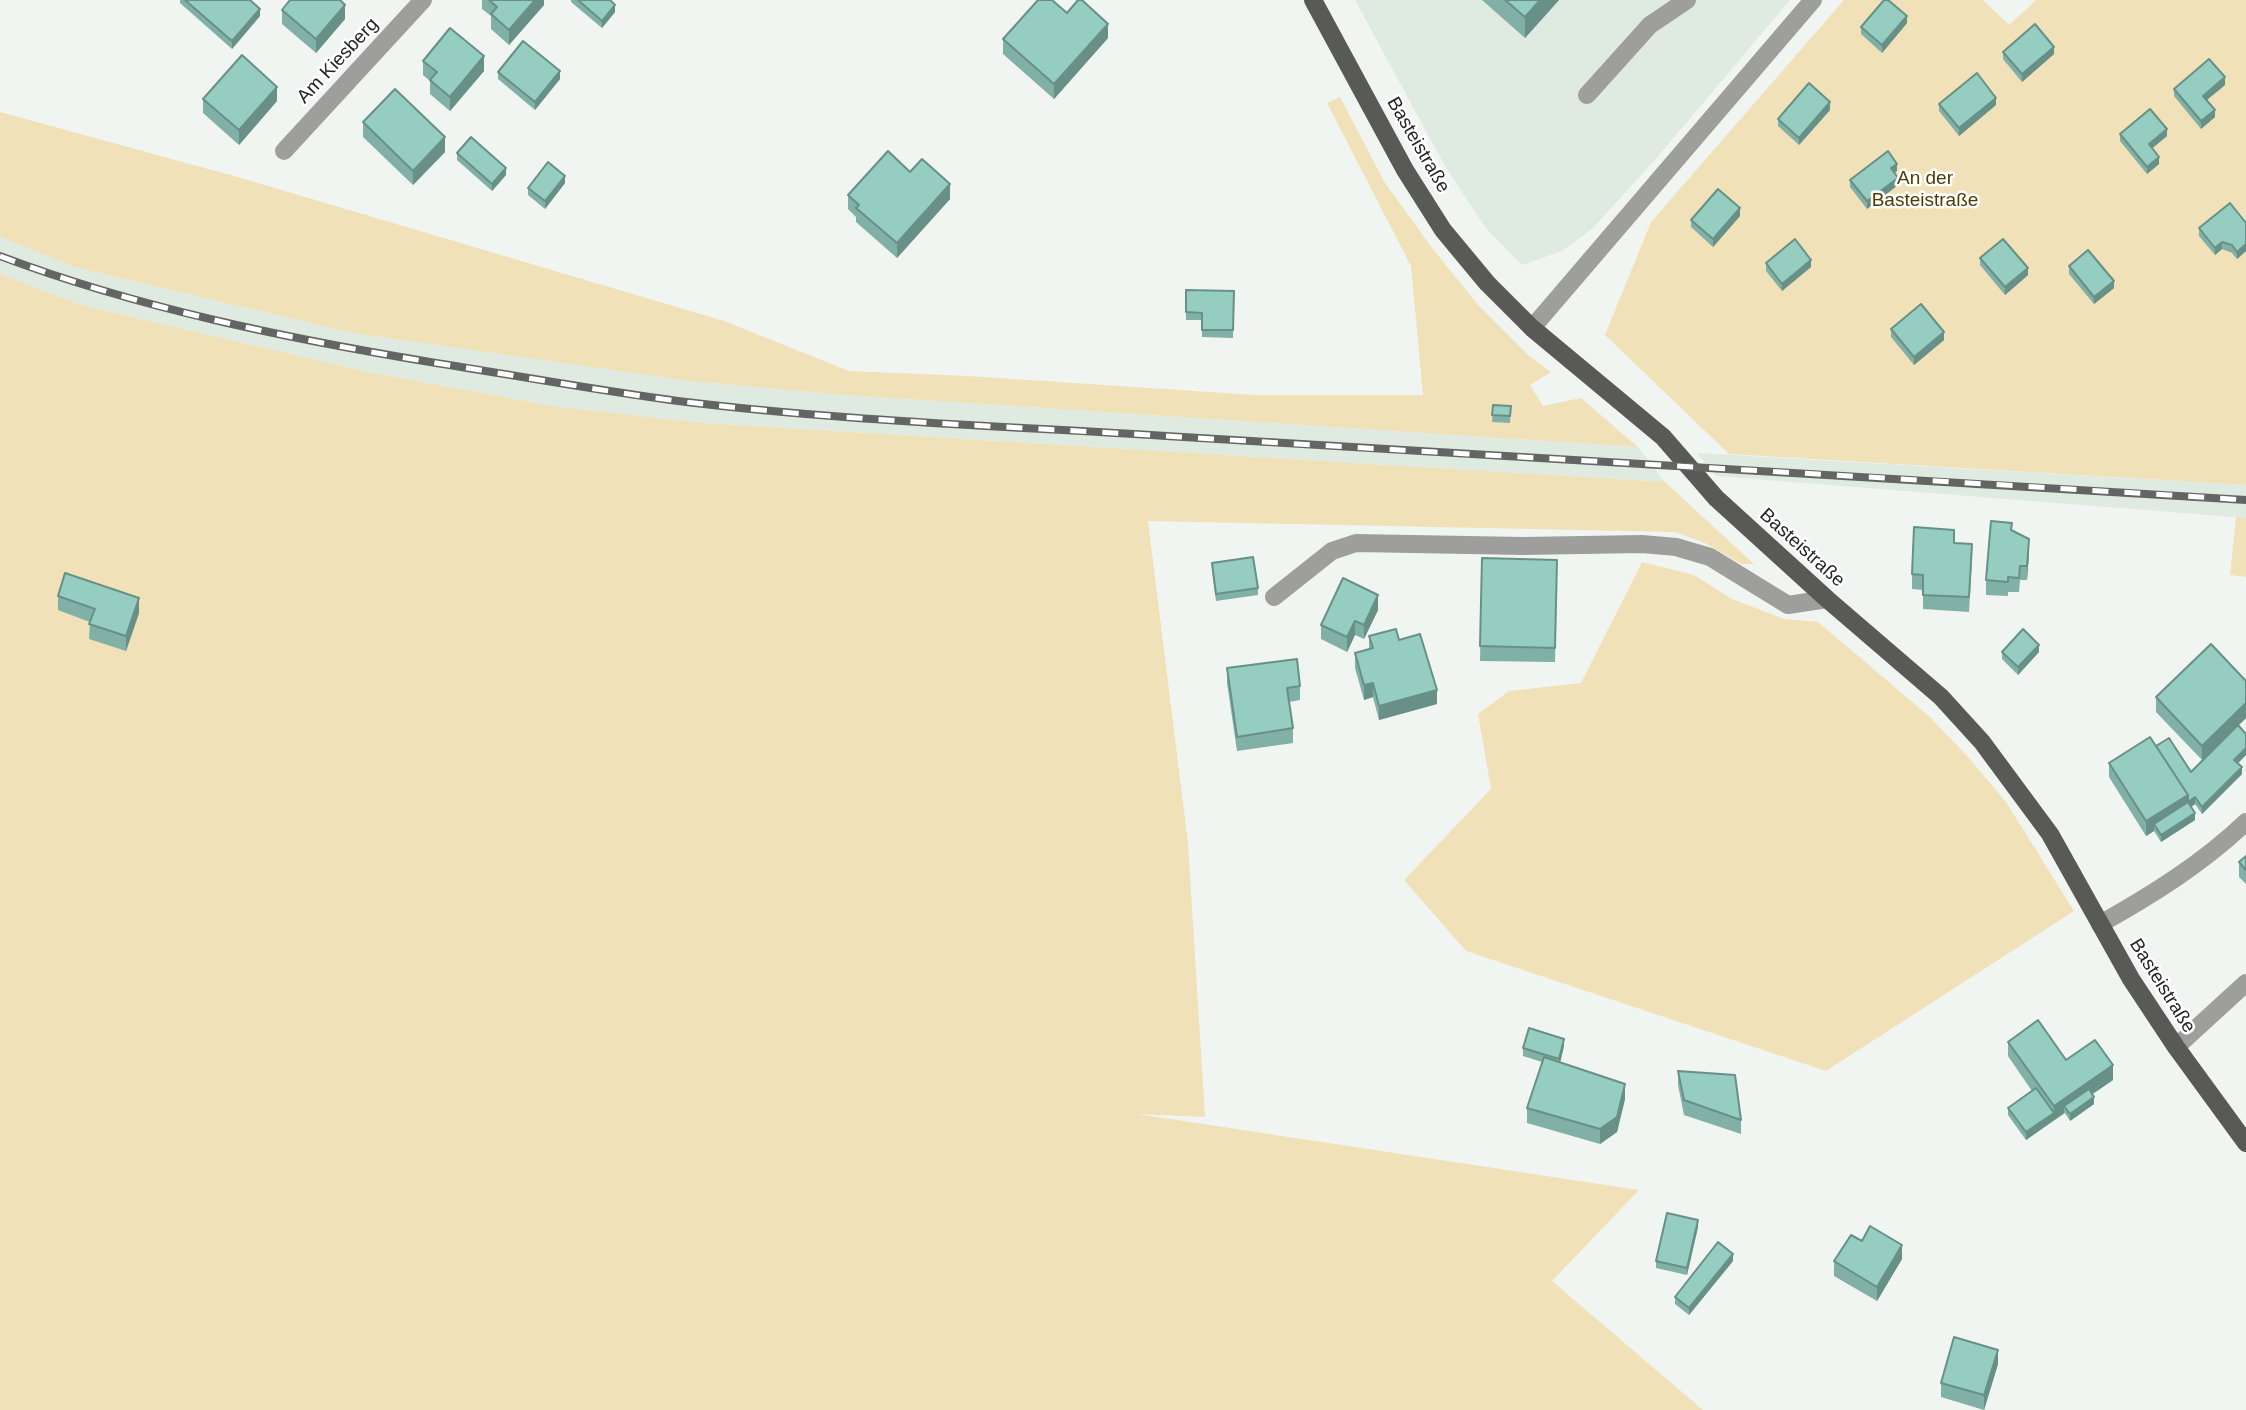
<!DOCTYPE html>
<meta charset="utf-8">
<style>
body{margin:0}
canvas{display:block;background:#f0f5f1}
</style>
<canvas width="2246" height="1410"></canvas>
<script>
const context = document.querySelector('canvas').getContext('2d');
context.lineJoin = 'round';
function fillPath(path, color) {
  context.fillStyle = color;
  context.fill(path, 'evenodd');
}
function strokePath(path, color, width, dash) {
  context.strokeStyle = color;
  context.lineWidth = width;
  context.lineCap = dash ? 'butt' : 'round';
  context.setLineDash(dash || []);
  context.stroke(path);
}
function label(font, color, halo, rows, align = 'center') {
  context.font = font + ' Arial,sans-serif';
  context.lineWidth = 5;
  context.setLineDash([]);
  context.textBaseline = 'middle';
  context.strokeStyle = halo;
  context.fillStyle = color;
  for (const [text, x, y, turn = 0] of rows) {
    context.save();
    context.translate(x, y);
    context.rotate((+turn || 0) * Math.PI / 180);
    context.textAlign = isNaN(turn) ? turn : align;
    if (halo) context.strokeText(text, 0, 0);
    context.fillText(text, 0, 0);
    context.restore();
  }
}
fillPath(new Path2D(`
 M1355,0H1790L1660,154L1593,228L1562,251L1522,265L1485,227L1445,166Z
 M0,237L78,268L353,333L689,381L831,394L1638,447L1665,482L703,423L557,407L368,372L81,305L0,274Z
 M1697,453L2246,485V518L1716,476Z`), '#dfeae1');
fillPath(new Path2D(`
 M1844,0H1983L2009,25L2036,0H2246V485L1729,454L1605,335L1651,222Z
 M1340,97L1385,183L1432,248L1479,306L1529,356L1551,372L1530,385L1543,406L1581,398L1638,447L831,394L689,381L353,333L78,268L0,237V112L241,178L724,321L849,371L968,376L1255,395H1423L1411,266L1327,103Z
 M0,274L81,305L368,372L558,407L703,423L1665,482L1754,564H1741L1705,543L1675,532L1148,521L1188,843L1205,1117L1137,1114L1639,1190L1552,1281L1703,1410H0Z
 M2236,517L2246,518V577L2230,575Z
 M1642,562L1694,575L1732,599L1784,619L1818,622L1930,717L1969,758L2006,802L2074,911L1826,1071L1466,951L1404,880L1491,789L1478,714L1509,691L1581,683Z`), '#f0e1b9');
strokePath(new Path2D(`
 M1587,95L1650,25L1687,0
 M284,151L423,0
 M1532,328L1813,0
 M1274,597L1332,551L1356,543L1523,546L1642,544L1676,547L1710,557L1788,605L1827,599
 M2100,924C2152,895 2203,863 2246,822
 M2176,1047L2246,983`), '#9e9f9d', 18);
strokePath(new Path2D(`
 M1313,0L1405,170L1443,230L1487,283L1532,328L1663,437L1716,498L1827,599L1941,697L1982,742L2050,834L2131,979L2176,1047L2246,1143`), '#595a57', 18);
const rail = new Path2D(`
 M0,256C138,308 285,338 430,362C513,375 595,390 678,401C840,421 1004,426 1166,436C1526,458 1886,477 2246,500`);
strokePath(rail, '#636563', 8);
strokePath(rail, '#fff', 5, [16]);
fillPath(new Path2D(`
 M180,0H250L260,16L232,49L180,3Z
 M482,0H544V5L509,45L491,29V16L482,9Z
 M571,0H610L615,12L602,28L571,2Z
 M1482,0H1559L1525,38Z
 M282,10L345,19L316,53L282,24Z
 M1067,13L1108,38L1054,99L1003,54V39Z
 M1907,23L1882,53L1861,34V27Z
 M2003,52L2054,54L2022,82L2003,59Z
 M423,61L484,71L450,111L430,94V81L423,75Z
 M498,72L560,79L535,110L498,79Z
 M2225,85L2207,100L2215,117L2201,129L2174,96V89Z
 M203,99L277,101L239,145L203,113Z
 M1939,104L1996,105L1959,136L1939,111Z
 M1830,110L1799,145L1778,126V119Z
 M363,122L445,152L413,185L363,137Z
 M2120,134L2167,136L2152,148L2159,164L2147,174L2120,141Z
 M457,153L506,175L492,191L457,160Z
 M1897,171L1894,173L1898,185L1867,209L1850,187V180Z
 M910,172L950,199L897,258L856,222V217L848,209V195Z
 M565,183L545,209L528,195V188Z
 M1740,216L1713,247L1691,227V220Z
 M2246,223V251L2237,259L2232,253L2222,249L2215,255L2199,236V228Z
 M1980,258L2028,275L2005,295L1980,265Z
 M1766,263L1811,267L1782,291L1766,271Z
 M2069,266L2114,288L2094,304L2069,274Z
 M1186,290L1234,291L1233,338L1202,337V320H1186Z
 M1891,329L1944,340L1914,365L1891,337Z
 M1493,405L1511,406L1510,423L1492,422Z
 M2012,530L2029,554L2027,580H2020L2019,592H2008V596L1986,595V580Z
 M1954,543L1972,559L1969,612L1923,609V590L1912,589V574Z
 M1482,558L1557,560L1555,662L1480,661Z
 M1212,563L1258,588V595L1216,601L1212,570Z
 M58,596L139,613L126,651L89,639L90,622L58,610Z
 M1378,610L1364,639L1355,635L1347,652L1321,639V625Z
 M1369,636L1399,640L1437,704L1379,720L1373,697L1364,700L1355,668V653L1369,649Z
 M2002,652H2039L2018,675L2002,659Z
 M1227,668L1300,686V700L1289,702L1293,728V743L1237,751L1227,683Z
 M2156,697L2246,718L2238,726L2246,734V755L2238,763L2242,774L2202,814L2195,804L2191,807L2195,820L2161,842L2154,831L2146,836L2109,777V763L2156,746L2191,772L2202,760L2156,712Z
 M2246,856V884L2239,877V862Z
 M2008,1042L2066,1060L2113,1080L2092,1094L2094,1104L2070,1121L2065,1113L2026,1140L2008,1115V1108L2032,1091L2008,1056Z
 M1564,1046L1560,1063L1625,1099L1617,1132L1600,1144L1527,1123V1108L1542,1062L1523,1056V1048Z
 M1678,1071L1741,1120V1134L1684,1115L1678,1085Z
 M1698,1227L1687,1275L1656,1268V1261Z
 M1862,1241L1902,1259L1877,1301L1834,1276V1261Z
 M1733,1261L1689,1315L1675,1304V1297Z
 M1998,1364L1984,1410L1941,1397V1383Z`), '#80b0a6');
fillPath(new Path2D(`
 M535,0H544V5L509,45V30Z
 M1540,0H1559L1525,38V17Z
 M345,5V19L316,53V39Z
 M615,5V12L602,28V21Z
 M260,9V16L232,49V41Z
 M1907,16V23L1882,53V45Z
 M1108,24V38L1054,99V84Z
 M2054,47V54L2022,82V74Z
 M484,56V71L450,111V97Z
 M560,71V79L535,110V102Z
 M2225,77V85L2203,103V96Z
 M277,87V101L239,145V130Z
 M1996,98V105L1959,136V128Z
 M1830,102V110L1799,145V138Z
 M2215,110V117L2201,129V121Z
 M2167,129V136L2149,151V144Z
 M445,137V152L413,185V171Z
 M2159,157V164L2147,174V167Z
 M1897,164V171L1891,175V168Z
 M506,168V175L492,191V184Z
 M565,176V183L545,209V201Z
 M1898,178V185L1867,209V201Z
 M950,184V199L897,258V243Z
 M1740,208V216L1713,247V239Z
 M2222,242V249L2215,255V248Z
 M2246,244V251L2237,259V252Z
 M1811,260V267L1782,291V284Z
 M2028,268V275L2005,295V287Z
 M2114,281V288L2094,304V297Z
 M1944,332V340L1914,365V357Z
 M2029,539V554L2027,580V566Z
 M1378,595V610L1364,639V625Z
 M139,598V613L126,651V636Z
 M1355,621V635L1347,652V637Z
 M2039,645V652L2018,675V667Z
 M1373,683V697L1364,700V685Z
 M1437,690V704L1379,720V706Z
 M2246,703V718L2202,760V746Z
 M2246,748V755L2234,767V760Z
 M2242,767V774L2202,814V807Z
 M2188,795V809L2154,824V831L2146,836V821Z
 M2195,797V804L2188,809V802Z
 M2195,813V820L2161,842V835Z
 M1564,1039V1046L1559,1067V1059Z
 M2113,1065V1080L2068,1111L2064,1106V1113L2026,1140V1132L2054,1113V1106Z
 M1625,1084V1099L1617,1132L1600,1144V1129Z
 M2094,1097V1104L2070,1121V1114Z
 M1698,1220V1227L1687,1275V1268Z
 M1902,1245V1259L1877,1301V1287Z
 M1733,1254V1261L1689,1315V1308Z
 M1998,1350V1364L1984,1410V1395Z`), '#689087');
const building = new Path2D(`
 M185,0H250L260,9L232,41Z
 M290,0H340L345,5L316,39L282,10Z
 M489,0H535L509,30L491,14L497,7Z
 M578,0H610L615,5L602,21Z
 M1038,0H1052L1067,13L1078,0H1082L1108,24L1054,84L1003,39Z
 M1505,0H1540L1525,17Z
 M1884,0H1888L1907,16L1882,45L1861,27Z
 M2035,24L2054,47L2022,74L2003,52Z
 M450,28L484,56L450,97L430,80L437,72L423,61Z
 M523,41L560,71L535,102L498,72Z
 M242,55L277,87L239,130L203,99Z
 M2209,59L2225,77L2203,96L2215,110L2201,121L2174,89Z
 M1977,73L1996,98L1959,128L1939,104Z
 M1809,83L1830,102L1799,138L1778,119Z
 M395,89L445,137L413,171L363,122Z
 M2150,109L2167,129L2149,144L2159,157L2147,167L2120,134Z
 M471,137L506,168L492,184L457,153Z
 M888,151L910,172L922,159L950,184L897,243L856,208L859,205L848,195Z
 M1888,151L1897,164L1891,168L1898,178L1867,201L1850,180Z
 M548,162L565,176L545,201L528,188Z
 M1718,189L1740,208L1713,239L1691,220Z
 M2230,203L2246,223V244L2237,252L2232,245L2222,242L2215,248L2199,228Z
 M1795,239L1811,260L1782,284L1766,263Z
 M2003,239L2028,268L2005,287L1980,258Z
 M2088,250L2114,281L2094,297L2069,266Z
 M1186,290L1234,291L1233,330H1202V313L1186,312Z
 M1921,304L1944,332L1914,357L1891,329Z
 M1493,405L1511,406L1510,416L1492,415Z
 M1991,521L2012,523L2011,530L2029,539L2027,566H2020L2019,578L2008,577V582L1986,580Z
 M1914,527L1954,530V543L1972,544L1969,597L1923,595V575L1912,574Z
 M1253,557L1258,588L1216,594L1212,563Z
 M1482,558L1557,560L1555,648L1480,646Z
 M65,573L139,598L126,636L89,624L95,609L58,596Z
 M1343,578L1378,595L1364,625L1355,621L1347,637L1321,625Z
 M1396,629L1399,640L1420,634L1437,690L1379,706L1373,683L1364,685L1355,653L1373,648L1369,636Z
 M2023,629L2039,645L2018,667L2002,652Z
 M2211,644L2246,681V703L2202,746L2156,697Z
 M1297,659L1300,686L1287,688L1293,728L1237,737L1227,668Z
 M2238,725L2246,734V748L2234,760L2242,767L2202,807L2195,797L2188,802V795L2156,746L2169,738L2191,772Z
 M2150,737L2188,795L2146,821L2109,763Z
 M2188,802L2195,813L2161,835L2154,824Z
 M2246,856V870L2239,862Z
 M2038,1020L2066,1060L2095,1040L2113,1065L2054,1106L2008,1042Z
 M1529,1028L1564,1039L1559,1059L1523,1048Z
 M1544,1057L1625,1084L1617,1117L1600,1129L1527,1108Z
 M1678,1071L1735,1075L1741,1120L1684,1100Z
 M2036,1088L2054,1113L2026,1132L2008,1108Z
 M2089,1089L2094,1097L2070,1114L2064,1106Z
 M1667,1213L1698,1220L1687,1268L1656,1261Z
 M1870,1226L1902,1245L1877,1287L1834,1261L1851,1235L1862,1241Z
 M1718,1242L1733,1254L1689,1308L1675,1297Z
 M1954,1337L1998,1350L1984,1395L1941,1383Z`);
fillPath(building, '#95cdc1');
strokePath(building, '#689087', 2);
label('19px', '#242524', '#fff', [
 ["Am Kiesberg",338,61,-47],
 ["Basteistraße",1418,145,60],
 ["Basteistraße",1802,548,42],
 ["Basteistraße",2162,986,58]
]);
label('19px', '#4d3c03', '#fff', [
 ["An der",1925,179],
 ["Basteistraße",1925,201]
]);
</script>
